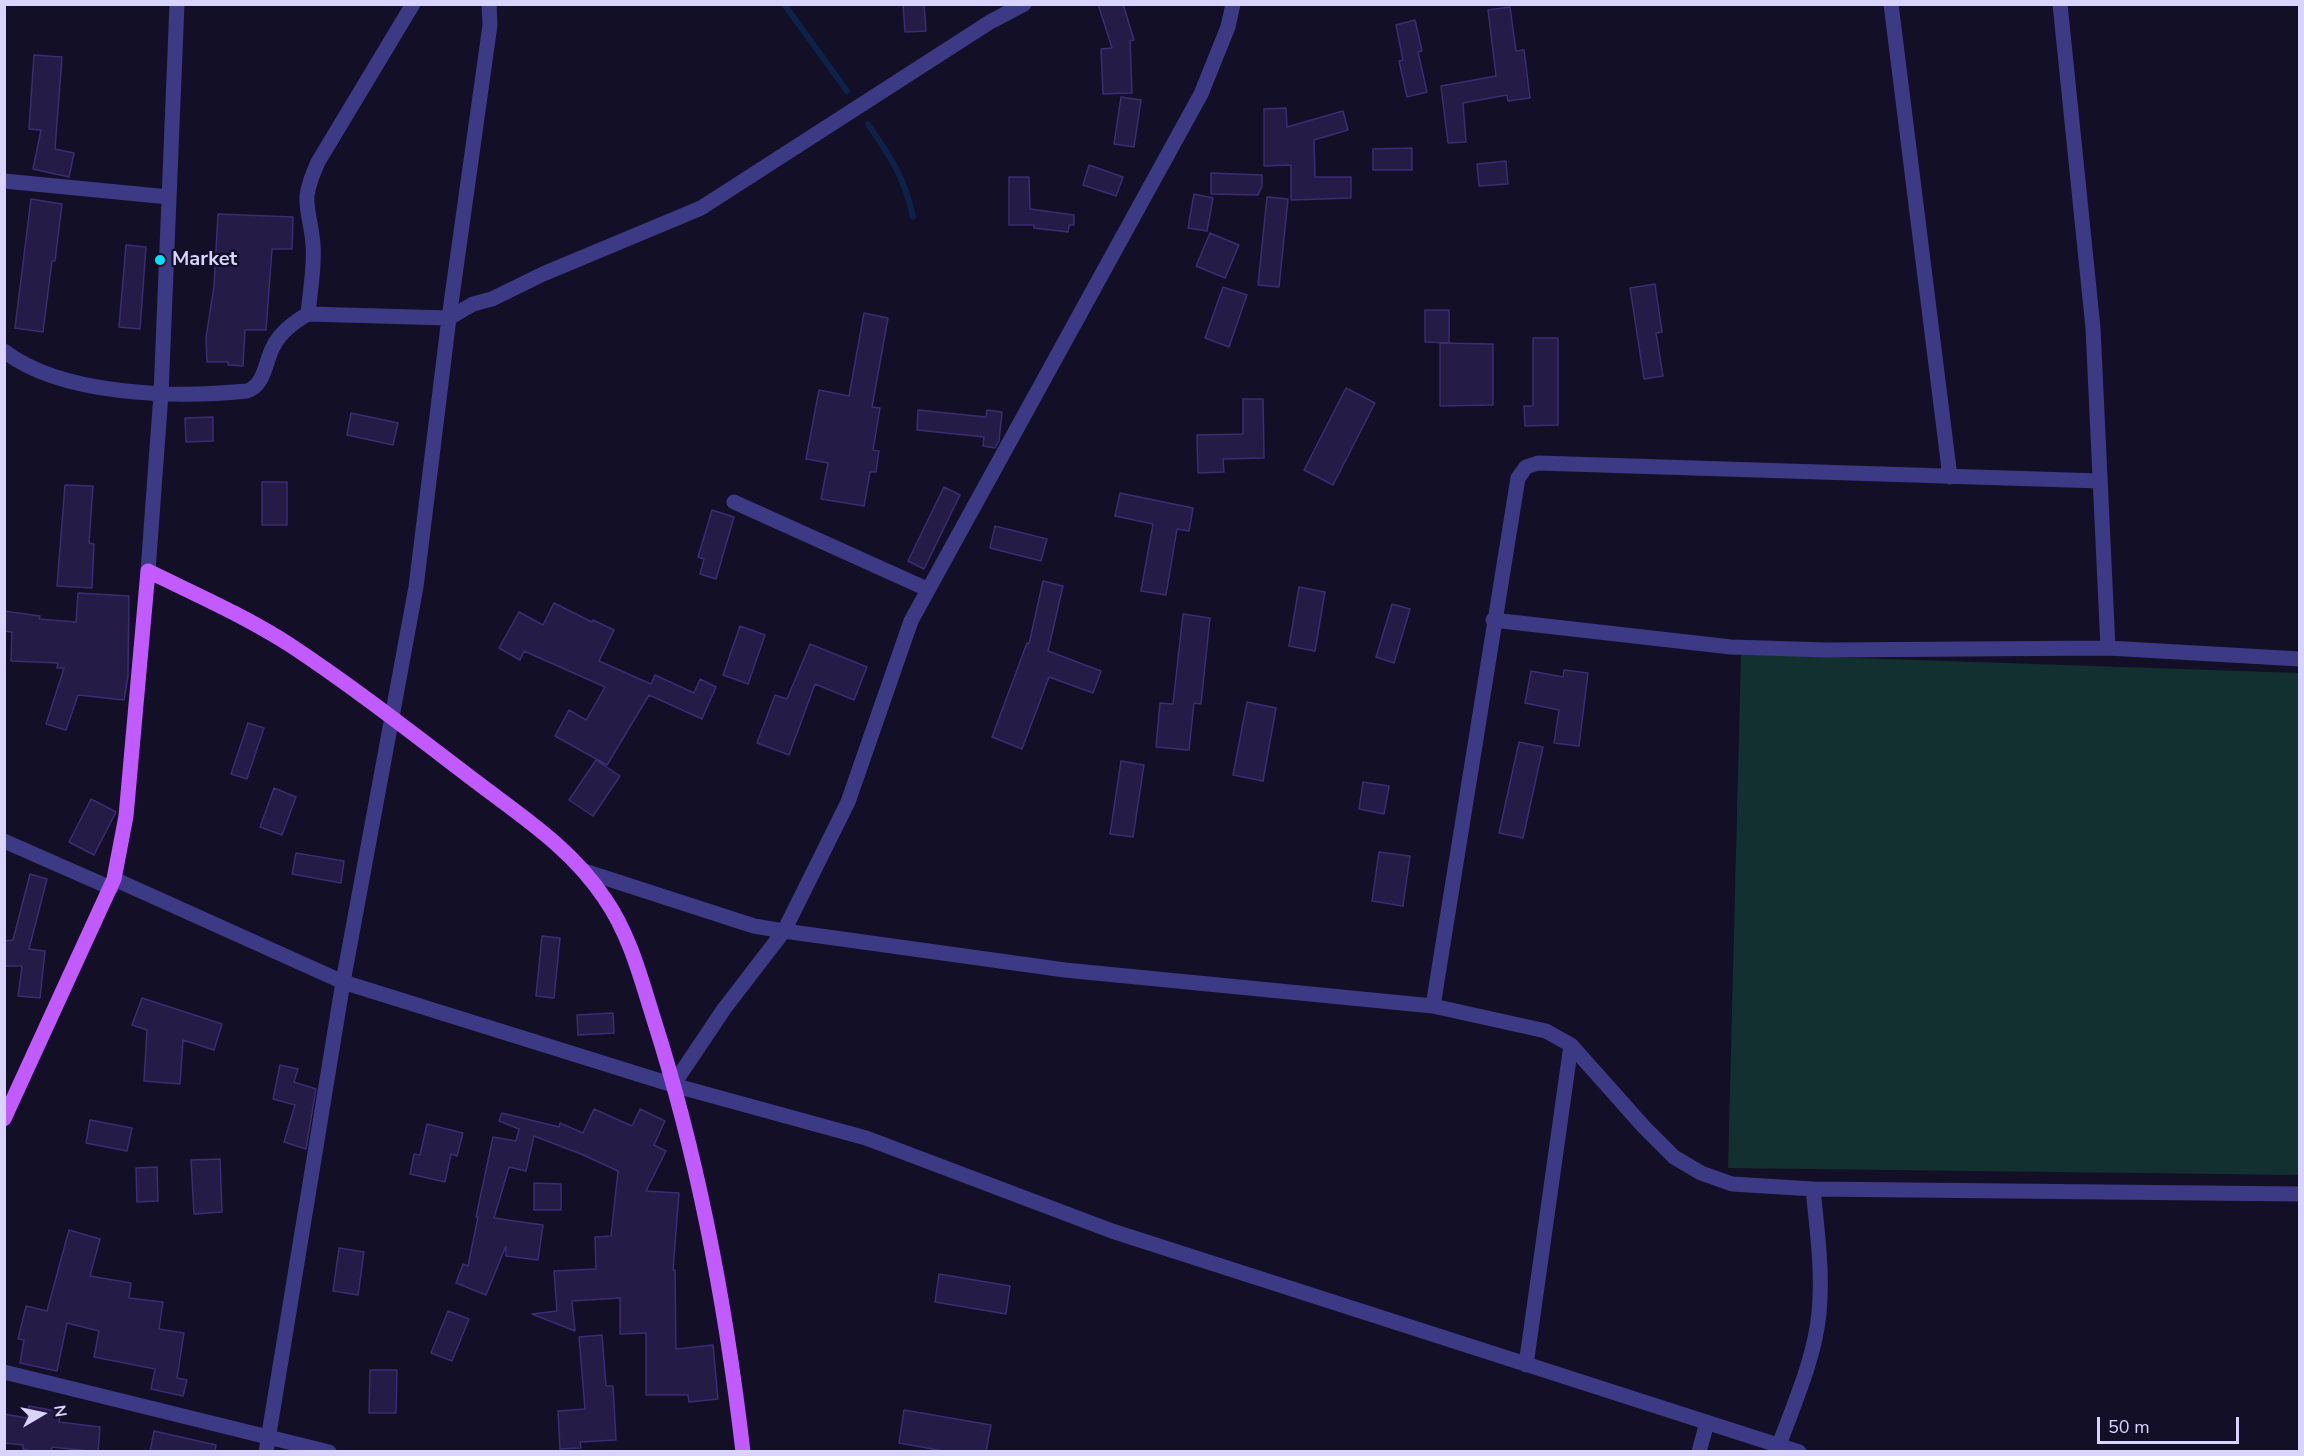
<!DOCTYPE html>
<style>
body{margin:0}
#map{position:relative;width:2304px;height:1456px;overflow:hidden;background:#130f26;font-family:"Nunito Sans",sans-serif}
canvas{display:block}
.frame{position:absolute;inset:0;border:6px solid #d9d4ff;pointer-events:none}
.north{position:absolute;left:12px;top:1384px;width:60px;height:60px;-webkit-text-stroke:4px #130f26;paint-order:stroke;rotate:81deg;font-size:16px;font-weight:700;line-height:24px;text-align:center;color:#d9d4ff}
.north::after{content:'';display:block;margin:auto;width:21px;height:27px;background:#d9d4ff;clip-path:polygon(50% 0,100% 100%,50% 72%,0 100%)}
.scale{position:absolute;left:2097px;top:1417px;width:142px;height:27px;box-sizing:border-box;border:3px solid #d9d4ff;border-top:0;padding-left:8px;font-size:18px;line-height:21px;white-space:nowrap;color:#d9d4ff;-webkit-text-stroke:4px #130f26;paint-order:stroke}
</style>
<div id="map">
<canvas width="2304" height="1456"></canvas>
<div class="frame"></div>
<div class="north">N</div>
<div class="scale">50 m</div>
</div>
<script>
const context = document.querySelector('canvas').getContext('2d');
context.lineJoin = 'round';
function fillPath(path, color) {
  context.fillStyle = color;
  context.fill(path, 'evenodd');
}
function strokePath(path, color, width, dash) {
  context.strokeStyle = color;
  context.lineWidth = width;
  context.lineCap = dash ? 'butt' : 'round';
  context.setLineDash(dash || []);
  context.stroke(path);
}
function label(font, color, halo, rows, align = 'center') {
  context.font = font + ' "Nunito Sans",sans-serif';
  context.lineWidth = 4.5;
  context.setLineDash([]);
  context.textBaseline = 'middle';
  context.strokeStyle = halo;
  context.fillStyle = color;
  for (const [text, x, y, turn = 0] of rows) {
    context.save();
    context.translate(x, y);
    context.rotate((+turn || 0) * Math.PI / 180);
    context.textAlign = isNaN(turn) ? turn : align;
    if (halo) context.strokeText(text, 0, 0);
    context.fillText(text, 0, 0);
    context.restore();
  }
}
fillPath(new Path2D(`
 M1741,654L2299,673V1175L1728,1168Z`), '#12302f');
strokePath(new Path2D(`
 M784,4L847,91
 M868,124C891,158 904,176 913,217`), '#0c2248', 6);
const building = new Path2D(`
 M903,4H924L926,31L905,32Z
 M1098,4H1123L1134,40L1130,41L1132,93L1103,94L1101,49L1112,48Z
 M1510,7L1516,51L1524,50L1530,98L1508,101L1507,95L1463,103L1466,142L1448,143L1441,86L1496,76L1488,10Z
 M1415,20L1422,51L1418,52L1427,92L1407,97L1399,61L1403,60L1396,25Z
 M34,55L62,57L55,149L74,153L69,177L33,169L41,130L29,129Z
 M1121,97L1141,100L1134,147L1114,144Z
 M1286,108L1287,127L1343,111L1348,130L1314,140L1315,177H1351V198L1291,200V165L1264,166V109Z
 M1412,148V170H1373V149Z
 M1506,161L1508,184L1479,186L1477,164Z
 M1089,165L1123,177L1116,196L1083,185Z
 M1211,173L1262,175V186L1258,195L1211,194Z
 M1009,177H1029L1030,209L1074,215V225H1069L1068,232L1034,228V225H1009Z
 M1194,194L1213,198L1207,231L1188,228Z
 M1267,197L1288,199L1279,287L1258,285Z
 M31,199L62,204L55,261H52L43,332L15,328Z
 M218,214L293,217L292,249H272L266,330H245L243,366L228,365V362H207L206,338L214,286Z
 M1210,233L1239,245L1225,278L1196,266Z
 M126,245L146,247L140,329L119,327Z
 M1655,284L1662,332L1656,333L1663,376L1644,379L1630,288Z
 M1223,287L1247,295L1229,347L1205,338Z
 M1425,310H1449V343L1425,342Z
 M864,313L888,318L872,407L880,408L873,450L879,451L876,472H870L864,506L821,499L828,463L806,459L819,390L849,396Z
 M1533,338H1558V425L1525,426L1524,406H1533Z
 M1440,343L1493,344V405L1440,406Z
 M1346,388L1375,403L1333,485L1304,470Z
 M1243,399H1263L1264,458L1223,459L1224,472L1198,473L1197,435L1243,434Z
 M918,410L986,417L987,410L1002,412L999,441L995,448L983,446L984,437L917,430Z
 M351,413L398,423L393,445L347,435Z
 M213,417V441L186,442L185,418Z
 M262,482H287V525H262Z
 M65,485L93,486L89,543L94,544L92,588L57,586Z
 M944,487L960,495L924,569L908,561Z
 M1120,493L1193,508L1189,531L1177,529L1166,595L1141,591L1153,524L1115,516Z
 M712,510L734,517L716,579L700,574L704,559L698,557Z
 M995,526L1047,539L1041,561L990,548Z
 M1043,581L1063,586L1048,651L1101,671L1093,693L1049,677L1022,749L992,737L1027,643L1029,644Z
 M1299,587L1325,592L1315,651L1289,646Z
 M78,593L129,596L128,676L124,700L78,695L66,730L46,724L64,668H57L58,663L11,661L12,632L4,631V611L40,616L39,619L76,622Z
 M554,603L592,622L593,620L614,630L599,661L651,684L655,675L694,693L700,679L716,687L702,719L649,695L607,765L555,736L569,710L586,720L605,687L524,651L520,660L499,648L519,612L543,625Z
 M1392,604L1410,609L1394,663L1376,657Z
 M1183,614L1210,618L1201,704L1194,703L1189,750L1156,747L1160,703L1173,704Z
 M740,626L765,635L748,684L723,675Z
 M810,644L867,667L854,700L815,684L789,755L757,743L775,695L787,699Z
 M1564,670L1588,673L1579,746L1554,743L1559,710L1525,703L1531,671L1563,677Z
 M1247,702L1276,708L1263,781L1233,775Z
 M248,723L264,728L247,779L231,774Z
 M1519,742L1543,747L1523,838L1499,833Z
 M596,760L620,776L593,816L569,800Z
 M1121,761L1144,765L1133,837L1110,834Z
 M1363,782L1389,786L1384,814L1359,809Z
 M274,788L296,797L282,835L260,827Z
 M91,799L116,812L94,855L69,842Z
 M1379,852L1410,856L1403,906L1372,901Z
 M296,853L344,861L341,883L292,874Z
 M30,874L47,879L29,949L45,951L40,998L18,996L22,966H4V941L13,940Z
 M542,936L560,938L554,998L536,996Z
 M142,998L222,1024L214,1050L183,1040L180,1084L144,1081L147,1030L132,1025Z
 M613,1013L614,1033L578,1035L577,1015Z
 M280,1065L298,1069L294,1082L316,1089L306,1149L284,1142L295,1105L273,1099Z
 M594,1109L632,1126L640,1109L665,1121L654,1145L666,1151L646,1191L679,1193L673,1270H675L676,1349L713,1345L718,1399L689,1402L688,1395H646V1333L620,1334V1298L572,1301L575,1331L532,1314L557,1311L554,1271L596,1269L595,1237L611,1236L618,1171L581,1154L534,1136L526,1171L509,1167L494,1218L543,1225L538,1260L506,1256V1246L486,1295L456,1283L463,1264L468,1266L478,1217H476L493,1137L516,1141L519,1129L499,1121L502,1113L559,1127L560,1123L583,1133Z
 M90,1120L132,1128L127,1151L86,1143Z
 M427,1124L463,1133L457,1156L451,1154L445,1182L410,1174L414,1154L420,1155Z
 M220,1159L222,1212L194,1214L191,1160Z
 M157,1167L158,1201L137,1202L136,1168Z
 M534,1183L561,1184V1210H534Z
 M69,1230L100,1239L90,1276L131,1283L129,1298L163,1302L159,1329L184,1333L177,1378L187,1380L183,1396L151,1389L155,1369L94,1357L99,1331L67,1323L57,1371L20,1363L24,1340L18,1339L26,1306L47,1311Z
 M339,1248L364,1252L358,1295L333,1291Z
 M939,1274L1010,1286L1006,1314L935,1302Z
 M448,1311L469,1319L452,1361L431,1353Z
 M602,1335L606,1386H613L616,1440L580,1442L581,1448L560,1449L558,1411L585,1409L579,1337Z
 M370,1370H397L396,1413H369Z
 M29,1406L61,1412L59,1422L100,1427L98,1452L52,1447L51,1452H35L23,1449V1445L4,1443V1414L27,1418Z
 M904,1410L991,1425L986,1452H949L899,1443Z
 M154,1431L216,1445L215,1452H150Z`);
fillPath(building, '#241b47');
strokePath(building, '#3b2d73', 1.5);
strokePath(new Path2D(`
 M1891,4L1950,477
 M2060,4L2093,328L2108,648
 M4,181L169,197
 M308,314C310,291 315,266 313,244C309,202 299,205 318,162L413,4
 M4,351C62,396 176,398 247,391C265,385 265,362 273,347C280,332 294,322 308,314L449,318L473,304L492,299L543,274L701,208L990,22L1024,4
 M734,502L927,589
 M148,571L161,394L177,4
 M1493,620L1731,647L1827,650L2108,648L2300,659
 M4,841L111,888
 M584,871L754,926L784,931L1065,970L1433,1006L1546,1031L1571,1045L1644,1127L1674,1157L1701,1173L1732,1184L1813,1189L2300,1194
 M114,879L343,982L673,1085L866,1138L1112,1231L1799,1452
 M1433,1006L1518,478L1526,467L1538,463L2100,481
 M673,1085L724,1009L784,931L848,802L911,621L1201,94L1228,27L1233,4
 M1526,1365L1571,1045
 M4,1372L329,1452
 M1779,1445C1794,1404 1815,1357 1819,1313C1823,1272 1817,1230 1813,1189
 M266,1452L343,982L416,587L449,318L490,25L489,4
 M1699,1452L1707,1422`), '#3d3a85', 15);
strokePath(new Path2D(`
 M4,1119L114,879L126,816L148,571C195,594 245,616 290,645C352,686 411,732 470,777C518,814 571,847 605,899C630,935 641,979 654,1020C699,1161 726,1306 743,1452`), '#c25bff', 15);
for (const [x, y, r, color] of [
 [160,260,6,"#00e5ff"]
]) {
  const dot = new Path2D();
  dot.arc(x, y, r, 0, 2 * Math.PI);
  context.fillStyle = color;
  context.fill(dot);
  strokePath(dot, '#130f26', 2);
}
label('bold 20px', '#d9d4ff', '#130f26', [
 ["Market",172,260]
], 'left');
</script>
